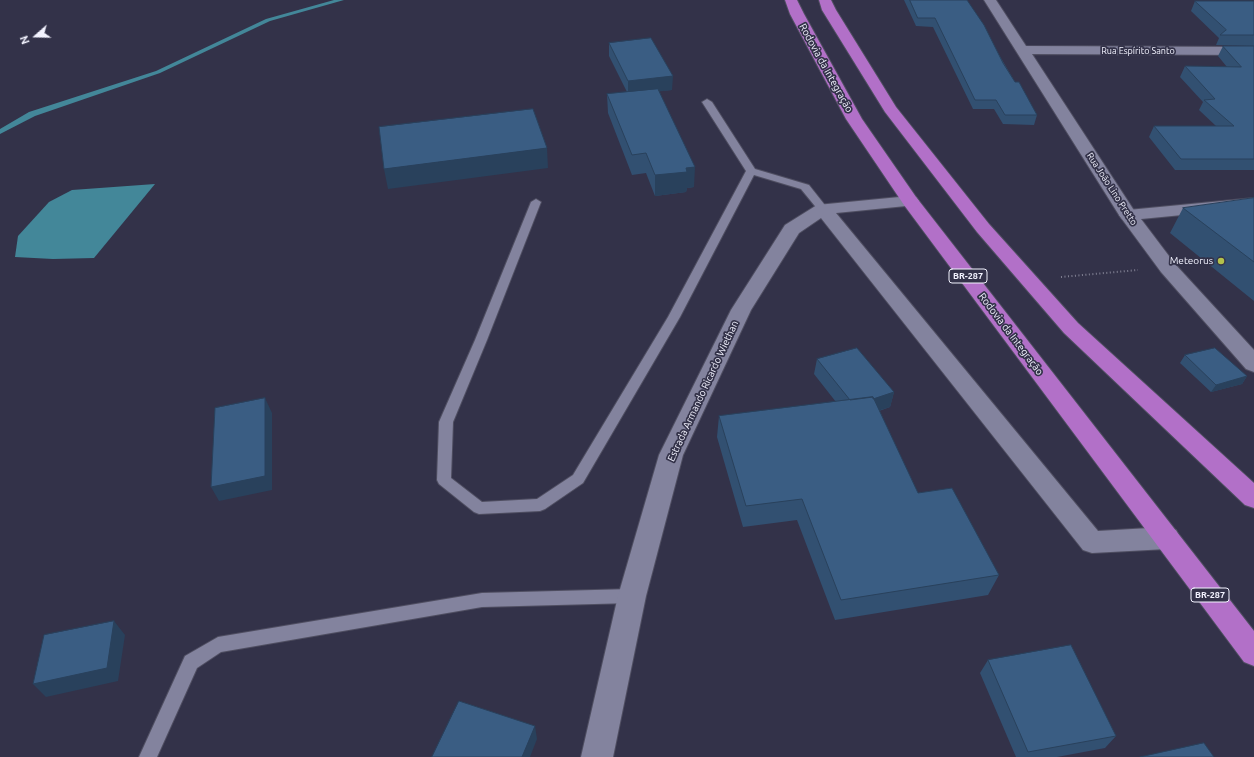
<!DOCTYPE html>
<meta charset="utf-8">
<style>
body{margin:0}
#map{position:relative;width:1254px;height:757px;overflow:hidden;background:#333249;font-family:Ubuntu,sans-serif}
canvas{display:block}
.north{position:absolute;left:16px;top:16px;width:40px;height:40px;-webkit-text-stroke:3px #333249;paint-order:stroke;rotate:250deg;font-size:11px;font-weight:700;line-height:16px;text-align:center;color:#f3f3ff}
.north::after{content:'';display:block;margin:auto;width:14px;height:18px;background:#f3f3ff;clip-path:polygon(50% 0,100% 100%,50% 72%,0 100%)}
</style>
<div id="map">
<canvas width="1254" height="757"></canvas>
<div class="north">N</div>
</div>
<script>
const context = document.querySelector('canvas').getContext('2d');
context.lineJoin = 'round';
function fillPath(path, color) {
  context.fillStyle = color;
  context.fill(path, 'evenodd');
}
function strokePath(path, color, width, dash) {
  context.strokeStyle = color;
  context.lineWidth = width;
  context.lineCap = dash ? 'butt' : 'round';
  context.setLineDash(dash || []);
  context.stroke(path);
}
function label(font, color, halo, rows, align = 'center') {
  context.font = font + ' Ubuntu,sans-serif';
  context.lineWidth = 3.5;
  context.setLineDash([]);
  context.textBaseline = 'middle';
  context.strokeStyle = halo;
  context.fillStyle = color;
  for (const [text, x, y, turn = 0] of rows) {
    context.save();
    context.translate(x, y);
    context.rotate((+turn || 0) * Math.PI / 180);
    context.textAlign = isNaN(turn) ? turn : align;
    if (halo) context.strokeText(text, 0, 0);
    context.fillText(text, 0, 0);
    context.restore();
  }
}
fillPath(new Path2D(`
 M155,184L94,258L53,259L15,257L18,236L49,202L72,190Z`), '#438799');
fillPath(new Path2D(`
 M334,0H344L270,21L160,73L35,116L0,134V129L29,112L156,71L266,19Z`), '#438799');
const service = new Path2D(`
 M707,99L712,102L755,169L809,185L828,209L823,212L819,211L801,189L754,175L680,317L583,483L545,509L540,511L479,514L474,512L439,484L437,480L439,422L475,340L531,202L536,199L541,202L487,340L453,422L451,478L482,502L537,499L573,475L668,317L746,171L702,102Z
 M632,589L638,591L640,596L638,601L632,603L482,607L221,652L197,668L157,757H139L185,656L218,637L482,593Z`);
const minor = new Path2D(`
 M984,0H996L1026,46L1254,47V55L1032,54L1137,215L1134,219L1128,220L1122,219L1119,215Z
 M910,196L916,197L919,201L916,205L836,213L1098,531L1167,527L1176,530L1180,538L1176,546L1167,549L1092,553L1083,550L821,218L799,233L751,310L683,455L646,596L613,757H581L618,596L659,455L731,310L785,225L817,205Z`);
const tertiary = new Path2D(`
 M1254,198V208L1141,219L1175,264L1254,350V372L1246,369L1161,272L1119,215L1122,211L1128,210Z`);
const trunk = new Path2D(`
 M785,0H797L804,14L862,119L916,197L1254,631V666L1244,662L904,205L846,119L790,14Z
 M819,0H831L836,10L896,107L989,224L1078,323L1254,483V508L1245,505L1064,333L977,232L885,112L822,10Z`);
strokePath(service, '#4f4e61', 2);
strokePath(minor, '#4f4e61', 2);
strokePath(tertiary, '#4f4e61', 2);
strokePath(trunk, '#4f4e61', 2);
strokePath(new Path2D(`
 M1061,277L1138,270`), '#818093', 2, [1, 2.5]);
fillPath(service, '#83839e');
fillPath(minor, '#83839e');
fillPath(tertiary, '#83839e');
fillPath(trunk, '#b270c8');
fillPath(new Path2D(`
 M904,0H967L1015,82L1037,115L1034,125L1003,124L994,109H973L933,27L916,26Z
 M1195,1H1254V46L1216,45L1219,38L1191,11Z
 M609,43L672,90L659,91L694,187L687,188L686,192L655,196L646,173L632,175L608,113L607,94L627,92L609,56Z
 M1223,46H1254V170H1175L1149,137L1154,126H1216L1199,110L1203,102L1180,77L1185,66L1227,67L1218,56Z
 M1254,198V301L1170,233L1183,208Z
 M1185,355L1247,376L1242,384L1211,392L1180,363Z
 M817,359L894,392L890,407L879,411L918,493L999,575L988,595L835,620L797,520L743,527L717,437L719,416L836,402L814,374Z
 M988,660L1116,736L1105,748L1057,757H1016L980,673Z`), '#325071');
fillPath(new Path2D(`
 M673,76L672,90L628,95V81Z
 M547,148L548,168L388,189L384,169Z
 M695,167L694,187L687,188L686,192L655,196V175L686,168Z
 M1247,376L1242,384L1211,392L1216,385Z
 M894,392L890,407L849,420L853,405Z
 M265,398L272,413V490L219,501L211,487Z
 M114,621L125,635L118,681L46,697L33,684Z
 M535,726L537,739L530,757H522Z`), '#29415c');
const building = new Path2D(`
 M910,0H967L984,25L1003,63L1015,82H1019L1037,115H1005L996,100H975L935,18H918Z
 M1195,1H1254V35H1220L1226,30Z
 M651,38L673,76L628,81L609,43Z
 M1223,46H1254V159H1181L1154,126H1234L1204,100L1215,99L1185,66L1241,67Z
 M658,89L695,167L686,168L687,172L655,175L646,153L632,155L607,94Z
 M533,109L547,148L384,169L379,127Z
 M1254,198V262L1183,208Z
 M857,348L894,392L873,399V397L850,400L817,359Z
 M1215,348L1247,376L1216,385L1185,355Z
 M873,397L918,493L952,488L999,575L841,600L802,499L746,506L719,416Z
 M265,398V476L211,487L215,408Z
 M114,621L107,668L33,684L44,635Z
 M1071,645L1116,736L1028,752L988,660Z
 M459,701L535,726L522,757H432Z
 M1204,743L1214,757H1140Z`);
fillPath(building, '#3a5d83');
strokePath(building, '#29415c', 1);
for (const [x, y, r, color] of [
 [1221,261,4,"#b3c24b"]
]) {
  const dot = new Path2D();
  dot.arc(x, y, r, 0, 2 * Math.PI);
  context.fillStyle = color;
  context.fill(dot);
  strokePath(dot, '#333249', 1.5);
}
label('9px', '#f3f3ff', '#333249', [
 ["Rua Espírito Santo",1138,51],
 ["Rua João Lino Pretto",1112,189,57]
]);
for (const [x, y, w] of [
 [968,276,38],
 [1210,595,38]
]) {
  const box = new Path2D();
  box.roundRect(x - w / 2, y - 7, w, 14, 3);
  context.fillStyle = '#333249';
  context.fill(box);
  strokePath(box, '#f3f3ff', 1);
}
label('bold 9px', '#f3f3ff', null, [
 ["BR-287",968,276],
 ["BR-287",1210,595]
]);
label('10px', '#f3f3ff', '#333249', [
 ["Rodovia da Integração",826,68,61],
 ["Rodovia da Integração",1011,334,53],
 ["Estrada Armando Ricardo Wiethan",703,391,-65]
]);
label('10px', '#f3f3ff', '#333249', [
 ["Meteorus",1213,261]
], 'right');
</script>
